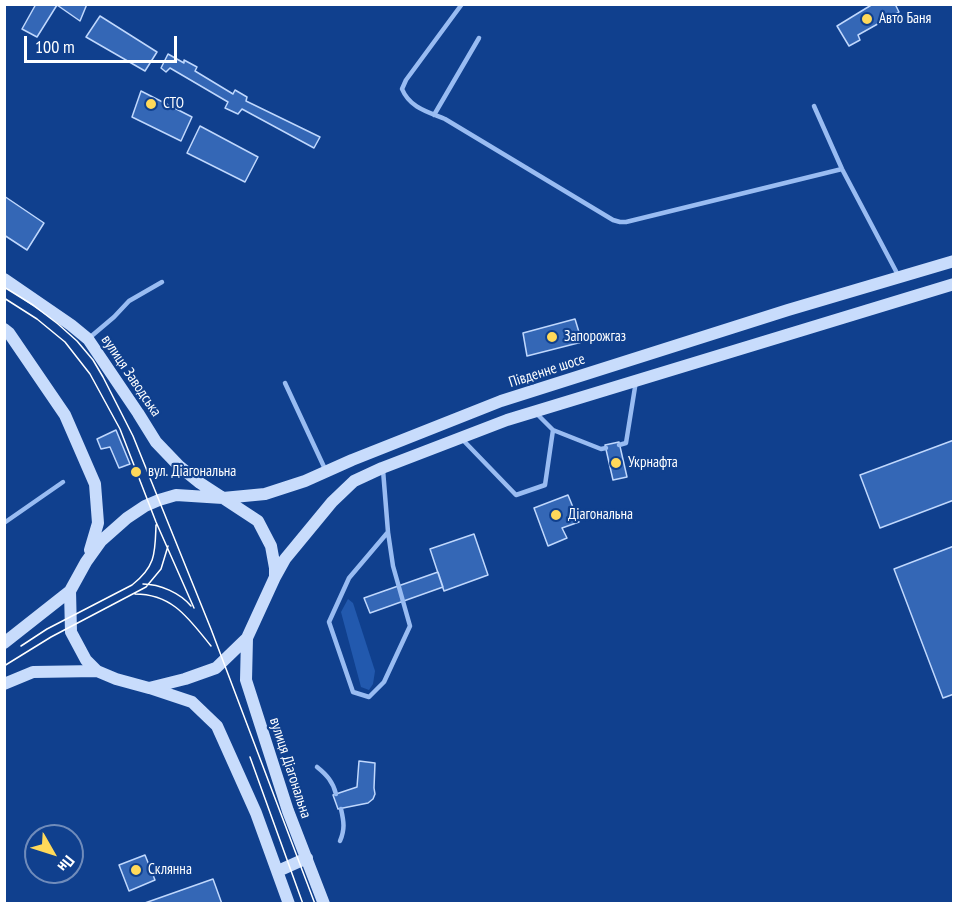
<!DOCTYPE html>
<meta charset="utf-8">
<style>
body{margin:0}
#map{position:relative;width:958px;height:908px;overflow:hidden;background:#10408e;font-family:"PT Sans Narrow",sans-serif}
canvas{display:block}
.frame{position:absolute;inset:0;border:6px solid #fff;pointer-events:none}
.north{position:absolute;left:24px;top:824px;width:60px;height:60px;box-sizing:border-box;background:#10408e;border:2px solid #708cbb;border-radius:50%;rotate:129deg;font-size:16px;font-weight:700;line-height:24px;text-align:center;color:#fff}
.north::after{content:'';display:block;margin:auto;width:21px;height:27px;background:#ffd95a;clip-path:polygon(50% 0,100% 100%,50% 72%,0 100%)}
.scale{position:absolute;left:24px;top:36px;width:153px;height:27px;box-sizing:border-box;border:3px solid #fff;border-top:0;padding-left:8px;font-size:18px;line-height:21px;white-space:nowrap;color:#fff;-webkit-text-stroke:4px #10408e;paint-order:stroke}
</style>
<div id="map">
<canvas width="958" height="908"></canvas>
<div class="frame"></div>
<div class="north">Пн</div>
<div class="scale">100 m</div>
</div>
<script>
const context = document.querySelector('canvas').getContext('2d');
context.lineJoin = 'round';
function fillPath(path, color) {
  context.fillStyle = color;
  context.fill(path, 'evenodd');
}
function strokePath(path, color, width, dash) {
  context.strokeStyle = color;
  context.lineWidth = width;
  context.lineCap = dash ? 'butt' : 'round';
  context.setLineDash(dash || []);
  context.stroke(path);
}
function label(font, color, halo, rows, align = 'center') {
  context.font = font + ' "PT Sans Narrow",sans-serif';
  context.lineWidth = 4.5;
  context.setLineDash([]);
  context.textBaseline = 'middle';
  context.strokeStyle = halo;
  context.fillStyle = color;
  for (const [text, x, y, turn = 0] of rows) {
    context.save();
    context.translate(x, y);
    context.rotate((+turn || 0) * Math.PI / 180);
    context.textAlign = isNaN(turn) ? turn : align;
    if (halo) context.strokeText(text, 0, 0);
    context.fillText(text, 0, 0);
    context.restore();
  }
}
fillPath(new Path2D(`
 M348,599L353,603L375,671L373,684L369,690L361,687L341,612Z`), '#2259ae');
const building = new Path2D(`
 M36,4H87L80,21L57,5L37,37L22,29Z
 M873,4H895L899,12L858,35L860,40L849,46L837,26Z
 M100,16L157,52L145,71L86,37Z
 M168,54L184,63V60L197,67L195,71L233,94L235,90L247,97L246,101L320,137L314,148L242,109L238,114L225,108L228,102L170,68L166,72L161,68Z
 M141,91L192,117L181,141L132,117Z
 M200,126L258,157L245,182L187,153Z
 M4,196L44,223L27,250L4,235Z
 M575,319L582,342L527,356L523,333Z
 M116,430L130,464L119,468L110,447L101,449L97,439Z
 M954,440V500L880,528L860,475Z
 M619,442L627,477L613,480L605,445Z
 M568,495L579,522L562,528L567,538L548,546L534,508Z
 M474,534L488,575L444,591L430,549Z
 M954,546V694L943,698L894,569Z
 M438,572L443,587L370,613L364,598Z
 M359,761L375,763L374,788L375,794L373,799L368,803L338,809L333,795L357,787Z
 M145,855L155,880L129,891L119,865Z
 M213,879L222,904H142Z`);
fillPath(building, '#3467b6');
strokePath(building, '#c0d8fd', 1.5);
strokePath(new Path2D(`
 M462,4L406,80L402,89C410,108 428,112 445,119L613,220L620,222H626L842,169
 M814,106L842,169L898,275
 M434,115L479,38
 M88,339L114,317L129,301L162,282
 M285,383L325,469
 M553,430L601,449L606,448
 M461,438L516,495L545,485L553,430L536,413
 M619,445L626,443L636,381
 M383,470L388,532L393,566L410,626L384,682L369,697L353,692L329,622L349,578L388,532
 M4,523L63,482
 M317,767C327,775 333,782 336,794
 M340,841C345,829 344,822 341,809`), '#99bcf2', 4.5);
strokePath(new Path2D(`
 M4,279L71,325L88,339L138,413L156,442L179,466L200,483L223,498L265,494L305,481L352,460L501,401L788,310L954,261
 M4,329L9,333L65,415L95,484L98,523L90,550
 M176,495L223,498L258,521L271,546L275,568V577L247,638L216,668L185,679L149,688L116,679L97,671L86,660L71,632L70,591L86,562L101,541L127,518L145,506L159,500Z
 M275,577L285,559L332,502L354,481L382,468L507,420L954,284
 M247,638L246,680L288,811L324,904
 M4,643L70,591
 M4,684L33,672L97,671
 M150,688L192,702L217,726L256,813L289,904
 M278,871L307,858`), '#c8dcfc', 12);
strokePath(new Path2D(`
 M4,287L33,305L58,324L77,341L93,360L103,377L133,436L211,629L315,904
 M4,298L37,319L65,342L90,374L120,429L156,522L194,608
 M143,584C160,584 180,593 191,606
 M135,594C173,594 189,619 211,646
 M21,646L47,629L132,585C156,566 155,553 156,525
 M4,666L51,637L146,587L161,569L168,546
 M250,757L303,904`), '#fff', 1.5);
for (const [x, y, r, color] of [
 [867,19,6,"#ffd95a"],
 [151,104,6,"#ffd95a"],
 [552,337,6,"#ffd95a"],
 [616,463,6,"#ffd95a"],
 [136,472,6,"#ffd95a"],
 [556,515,6,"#ffd95a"],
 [136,870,6,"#ffd95a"]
]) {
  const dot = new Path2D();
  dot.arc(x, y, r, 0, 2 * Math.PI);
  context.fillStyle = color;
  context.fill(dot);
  strokePath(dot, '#10408e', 2);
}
label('15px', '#fff', '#10408e', [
 ["Авто Баня",879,19],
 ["СТО",163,104],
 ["Запорожгаз",564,337],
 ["Укрнафта",628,463],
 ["вул. Діагональна",148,472],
 ["Діагональна",568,515],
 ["Склянна",148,870]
], 'left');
label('15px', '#fff', '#10408e', [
 ["Південне шосе",547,371,-18],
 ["вулиця Заводська",131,376,56],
 ["вулиця Діагональна",290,768,72]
]);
</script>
